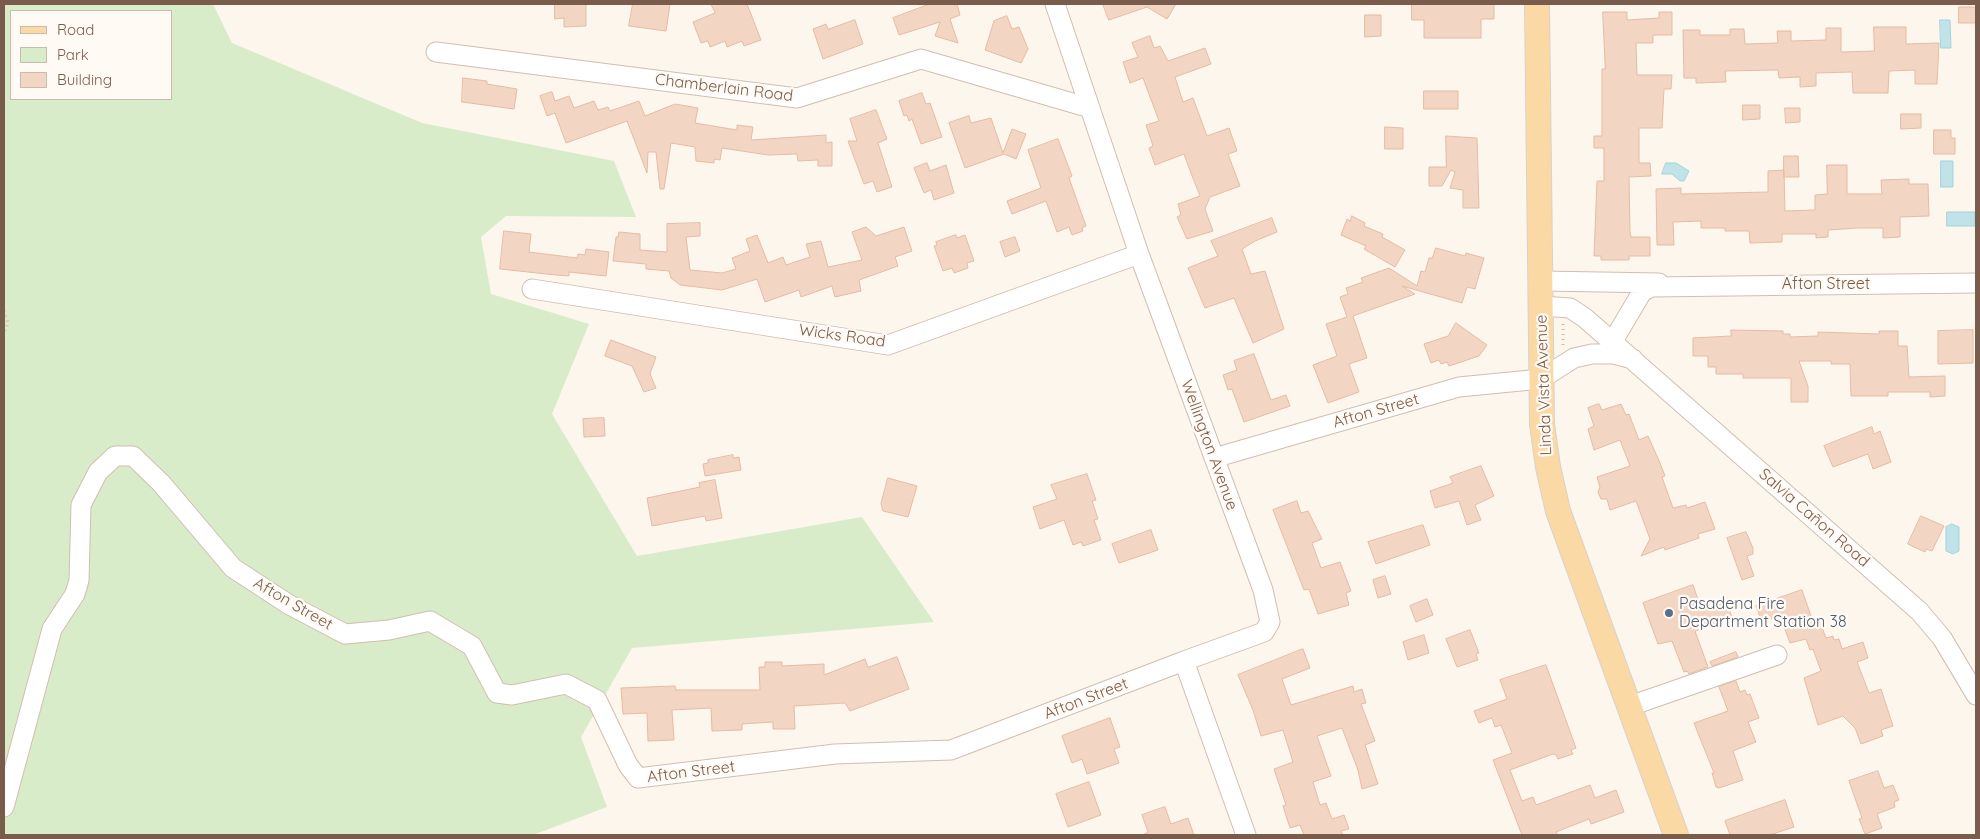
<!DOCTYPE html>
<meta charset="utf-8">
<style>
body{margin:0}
#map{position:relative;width:1980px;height:839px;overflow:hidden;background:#fdf6ec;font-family:Quicksand,sans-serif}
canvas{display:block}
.frame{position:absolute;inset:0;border:5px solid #7a5c4d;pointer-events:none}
.legend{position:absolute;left:10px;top:10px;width:162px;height:90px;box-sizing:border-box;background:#fffaf3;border:1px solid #cabbb1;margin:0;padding:6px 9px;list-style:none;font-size:15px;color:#7a5c4d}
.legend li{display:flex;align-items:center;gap:10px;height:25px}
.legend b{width:25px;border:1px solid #cabbb1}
</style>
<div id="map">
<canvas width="1980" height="839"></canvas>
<div class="frame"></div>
<ul class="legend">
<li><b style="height:6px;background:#fbd9a5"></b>Road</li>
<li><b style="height:14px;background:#d8ecc9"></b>Park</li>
<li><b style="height:14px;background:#f3d5c3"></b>Building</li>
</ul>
</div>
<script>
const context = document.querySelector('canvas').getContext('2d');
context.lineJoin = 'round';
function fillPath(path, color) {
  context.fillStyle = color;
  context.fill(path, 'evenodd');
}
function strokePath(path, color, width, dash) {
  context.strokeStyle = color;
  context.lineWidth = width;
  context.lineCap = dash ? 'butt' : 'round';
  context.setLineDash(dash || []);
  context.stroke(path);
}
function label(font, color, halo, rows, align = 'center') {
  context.font = font + ' Quicksand,sans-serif';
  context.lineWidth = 4.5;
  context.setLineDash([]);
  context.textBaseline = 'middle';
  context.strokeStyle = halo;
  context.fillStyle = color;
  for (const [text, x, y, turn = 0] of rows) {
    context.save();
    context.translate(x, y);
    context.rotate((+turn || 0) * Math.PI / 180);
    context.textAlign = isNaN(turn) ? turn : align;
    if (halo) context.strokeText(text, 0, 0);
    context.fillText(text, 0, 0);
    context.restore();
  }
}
fillPath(new Path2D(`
 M4,4H213L232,43L422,123L614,161L636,217L506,216L481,237L491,294L589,324L552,414L637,556L862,517L934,622L632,648L581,737L607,807L533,835H4ZM11,11H171V99H11Z`), '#d8ecc9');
const water = new Path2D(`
 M1940,20H1950L1951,48H1941Z
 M1941,161H1953V187H1941Z
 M1666,163H1676L1689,171L1684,181H1680L1672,174H1662Z
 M1947,212H1975V226H1947Z
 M1952,524L1959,527V551L1953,554L1946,551V527Z`);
fillPath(water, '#bfe3e8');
strokePath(water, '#a5d3da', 1);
const building = new Path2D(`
 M555,4H586V26L564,27V18L555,19Z
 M633,4H670L666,31L629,26Z
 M711,4H747L761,40L744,46L742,41L727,47L725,41L710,47L708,41L701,43L693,22L715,13Z
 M930,4H957L960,15L950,19L958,43L935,36L940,22L899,35L893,18Z
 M1103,4H1176L1167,19L1147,7L1109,20Z
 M1412,4H1494V19H1481V38H1424V20H1412Z
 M1959,7H1976V23H1959Z
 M1603,12H1627V20L1659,18V12H1672V35H1653V43H1636L1637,75H1672L1671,89H1664L1662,128H1639V163H1650L1651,176L1629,177L1630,232L1631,237H1650V256H1629V260H1601V256H1594L1597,181H1604V148H1594V136H1602V69H1605Z
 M1365,15H1381V36L1365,37Z
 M1007,16L1012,29L1019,27L1028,49L1021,63L985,50L994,21Z
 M855,20L863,44L823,59L813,29L826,24L828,29Z
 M1874,27H1906V44L1939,43L1937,84H1915V70L1889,71L1888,93H1853L1852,72L1816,73V86L1800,87V77L1779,78L1778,70L1725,71L1726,82L1696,83V78H1684L1683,30H1700V35H1730V29H1744L1745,44L1778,43L1777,31H1791V41L1826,40V28H1841V52L1874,51Z
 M1150,36L1154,48L1160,46L1168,61L1205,48L1211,64L1175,77L1183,102L1193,98L1207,136L1229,128L1237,151L1228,154L1240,186L1210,197L1205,209L1213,231L1187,239L1177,217L1181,215L1178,204L1200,196L1189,168L1184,154L1155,165L1149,148L1153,146L1146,125L1159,121L1143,78L1130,83L1123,62L1138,57L1132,43Z
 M463,78L487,81V84L517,89L514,109L462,102Z
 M1424,91H1458V109H1424Z
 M552,92L555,101L569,96L574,108L594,101L598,110L608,107L610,111L639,101L645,116L675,104L698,108L695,123L737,130V125L753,127L751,140L826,135V143L832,142V166H818V160L798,161L797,154L768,155L722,148L720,160L714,159V163L696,161L695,147L671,143L664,189H660L656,152H648L647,173L627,121L566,143L555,113L547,116L540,96Z
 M922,93L926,104L930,103L942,137L921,144L912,119L909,121L907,115L904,116L899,101Z
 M1743,105H1760V119L1743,120Z
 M1785,108H1800V122L1786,123Z
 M876,110L887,139L878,143L892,187L877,192L873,181L864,184L848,141H857L850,119Z
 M1901,114H1921V128L1901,129Z
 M969,116L971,123L991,118L1003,153L1012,129L1026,134L1016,159L1004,154L965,168L949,123Z
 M1385,127L1403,128V149H1385Z
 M1934,130H1951V138H1955V154H1934Z
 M1446,136L1477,138L1479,208H1463V190L1450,188L1455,172L1451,170L1442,186H1429V167H1446Z
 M1058,139L1072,176L1069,178L1086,226L1082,228L1083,231L1072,235L1069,227L1057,232L1046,201L1012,214L1007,201L1041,188L1028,150Z
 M1784,156H1798L1799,177H1784Z
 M927,163L930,171L946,165L954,193L934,200L931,190L924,193L914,168Z
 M1827,165H1847V194H1882L1881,180L1909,179V184H1928L1929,216L1900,217V237L1883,238V228H1858L1828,230V237L1816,238V234H1782V242L1750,243L1749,231H1725V228H1701V221L1673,222L1674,245H1657L1656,189L1681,188V194L1768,192V171L1784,170L1785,211L1815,210V195L1827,194Z
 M1352,216L1365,223L1364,226L1383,234L1382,237L1405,250L1395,267L1364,249L1366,246L1341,235L1347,219L1350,221Z
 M1272,218L1277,232L1255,241L1242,249L1251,274L1265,271L1284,329L1253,343L1234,298L1205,308L1188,268L1218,256L1211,241Z
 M700,223V236L686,237L690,270L722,273L736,269L732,258L750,251L746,239L757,235L768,263L783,257L786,265L810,257L806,244L821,241L828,267L862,260L852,232L866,227L876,236L904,227L912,251L895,257L898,266L859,280L861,291L835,297L832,286L801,297L799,290L765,302L757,279L722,290L680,285L671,278L669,271L646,269V264L613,261L616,237H618L619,232L640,234V250L667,252V224Z
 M504,231L531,234L529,252L577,258L578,254L585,255L586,249L609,252L606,276L569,272V276L556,275L500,269Z
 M956,235L957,238L965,235L974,261L967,263L968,268L954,273L952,268L943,271L934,246L937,245L936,242Z
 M1015,237L1020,251L1005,257L1000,242Z
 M1436,248L1465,256L1466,253L1484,258L1475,289L1467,287L1462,303L1402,286L1415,294L1353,316L1367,358L1349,364L1359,392L1328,403L1313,365L1337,356L1326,324L1347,317L1340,297L1348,294L1346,288L1363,282L1361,278L1389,268L1417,286L1421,271L1425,272L1429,258H1432Z
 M1456,323L1487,345L1479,356L1449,366L1447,362L1441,364L1439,360L1431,363L1424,344L1448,336Z
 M1731,330L1783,331V334H1790V337L1818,336V332L1879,334V331H1898V346H1907L1909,377L1945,376V396L1930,397V392H1888V396H1851L1850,364H1831V361H1799L1808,386V402H1791V378H1743V374H1716V367H1708V356H1693V338L1731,336Z
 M1973,330V363L1938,364V331Z
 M611,340L656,357L650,374L656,388L644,392L632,366L605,356Z
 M1254,354L1271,400L1286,395L1290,406L1244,422L1232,389L1228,390L1223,375L1237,370L1234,361Z
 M1599,404L1602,410L1621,404L1626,415L1629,414L1639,440L1648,436L1660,463L1665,476L1662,477L1673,508L1686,505L1687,508L1705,502L1715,529L1698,534L1699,538L1665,550L1664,547L1641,556L1650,539L1636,501L1610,510L1607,499H1601L1598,492L1600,487L1597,477L1630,466L1620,440L1594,450L1588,429L1594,426L1588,408Z
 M604,418L605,436L584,437L583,419Z
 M1872,427L1874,434L1880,431L1891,462L1873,469L1868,454L1833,467L1824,446Z
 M733,455V458L739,457L741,470L705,476L703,464L708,463V460Z
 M1481,466L1494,496L1475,505L1481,520L1467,525L1459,501L1435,508L1430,491L1453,483L1450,477Z
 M1087,474L1096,500L1092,501L1098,519L1094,520L1101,540L1083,546L1081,542L1073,545L1064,520L1040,529L1033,507L1057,499L1051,485Z
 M888,478L917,486L908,517L883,511L881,504Z
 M715,480L722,518L706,521L705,516L652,526L647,498L700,487L699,483Z
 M1297,501L1301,513L1308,511L1322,539L1312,543L1321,568L1340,562L1351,591L1346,593L1349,605L1318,614L1309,589L1304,590L1273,510Z
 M1921,516L1944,526L1932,551L1926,549L1925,552L1908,544Z
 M1423,525L1430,545L1376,564L1368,542Z
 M1151,530L1158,550L1119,563L1112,544Z
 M1746,532L1753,548V554L1747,556L1754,576L1742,580L1727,538Z
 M1385,576L1391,594L1378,598L1373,580Z
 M1693,585L1702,611L1726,602L1732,617L1695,631L1708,667L1689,674L1687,671L1684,672L1672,641L1658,644L1643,603Z
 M1802,590L1812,619L1818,617L1826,638L1833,636L1834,640L1839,639L1842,649L1863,642L1868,658L1857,662L1869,693L1881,689L1893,726L1881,730L1883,736L1861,744L1855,728L1843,716L1818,725L1804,678L1821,671L1813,649L1810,650L1806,639L1790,643L1780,616L1762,622L1756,606Z
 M1427,599L1433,615L1416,622L1410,606Z
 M1470,630L1479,653L1476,654L1478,660L1457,667L1446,639Z
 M1424,635L1429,653L1408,660L1403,642Z
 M1303,649L1310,668L1282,679L1291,705L1353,686L1354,692L1362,689L1366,703L1361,704L1375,741L1365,745L1378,784L1362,789L1358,770L1342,728L1317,736L1331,776L1313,782L1320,805L1326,803L1332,819L1344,815L1349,829L1341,831L1343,835H1304L1300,825L1290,828L1283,806L1286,805L1274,769L1293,762L1283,730L1261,736L1253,710L1238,675Z
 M1736,652L1738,657L1712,666L1710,662Z
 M897,657L909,689L850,711L845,703L794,706L795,729H773V722L742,724V730L712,731L711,708L672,710L674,740L648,741L647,713L623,714L621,688L675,686L676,690H760L759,667H765V662H782V666L824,664V675L865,659L868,667Z
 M1546,665L1576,748L1571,750L1573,754L1558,759L1556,755L1553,754L1510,770L1522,801L1533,797L1536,805L1590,785L1595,798L1616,790L1624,812L1591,824L1589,819L1556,832L1558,835H1522L1493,760L1512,753L1501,725L1495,727L1492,718L1479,723L1474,711L1507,699L1500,680Z
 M1736,681L1740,692L1745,690L1747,695L1750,694L1759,718L1748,722L1756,742L1733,751L1743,780L1719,788L1716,787L1712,773H1714L1694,723L1728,711L1719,687Z
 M1110,718L1120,747L1114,749L1119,763L1087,774L1082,759L1072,763L1062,736Z
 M1878,771L1884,788L1893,785L1899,800L1894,802L1895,807L1877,814L1882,828L1865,834L1859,819L1862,818L1849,781Z
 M1089,782L1101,815L1068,827L1056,794Z
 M1785,800L1794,827L1770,835H1730L1725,821Z
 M1165,807L1171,824L1188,818L1194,835H1143L1148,832L1142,815Z`);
fillPath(building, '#f3d5c3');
strokePath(building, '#e6bba3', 1);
const minor = new Path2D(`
 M1055,4L1139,254L1263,590L1270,622L1264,632L1184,661L1246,835
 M436,52L797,98L921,59L1090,108
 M1542,281L1659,283
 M532,289L888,345L1139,254
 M1541,306L1570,308L1585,318L1919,611L1942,638L1976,695
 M1613,341L1642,292L1651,287L1976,283
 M1214,458L1459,387L1541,379L1574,358L1592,354H1614L1633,359
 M1630,706L1777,655
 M4,807L52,629L75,594L79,580L81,505L98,472L115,456H133L161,483L233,568L288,604L345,634L389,630L430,621L472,646L497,693L512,695L566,684L597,700L628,765L638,778L835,754L951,750L1184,661`);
const major = new Path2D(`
 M1537,4L1542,424L1548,467L1558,511L1676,835`);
strokePath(minor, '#d1beb0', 21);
strokePath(major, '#dad1cd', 26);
strokePath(new Path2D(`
 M4,311L8,323L4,334
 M1563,324V346`), '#d9b8a5', 3, [1, 4]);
strokePath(minor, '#fff', 19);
strokePath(major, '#fbd9a5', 24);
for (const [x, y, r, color] of [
 [1669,613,5,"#5c6f8a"]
]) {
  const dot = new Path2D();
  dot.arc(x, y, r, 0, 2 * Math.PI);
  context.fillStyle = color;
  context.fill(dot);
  strokePath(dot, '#fffaf3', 2);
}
label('16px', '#7a5c4d', '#fffaf3', [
 ["Chamberlain Road",724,88,7],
 ["Afton Street",1826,284],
 ["Wicks Road",842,336,8],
 ["Linda Vista Avenue",1544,385,-92],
 ["Afton Street",1376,411,-16],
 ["Wellington Avenue",1209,445,70],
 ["Salvia Cañon Road",1814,518,41],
 ["Afton Street",293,604,30],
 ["Afton Street",1086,699,-21],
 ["Afton Street",691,772,-7]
]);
label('16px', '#4e5e75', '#fffaf3', [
 ["Pasadena Fire",1679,604],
 ["Department Station 38",1679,622]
], 'left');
</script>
